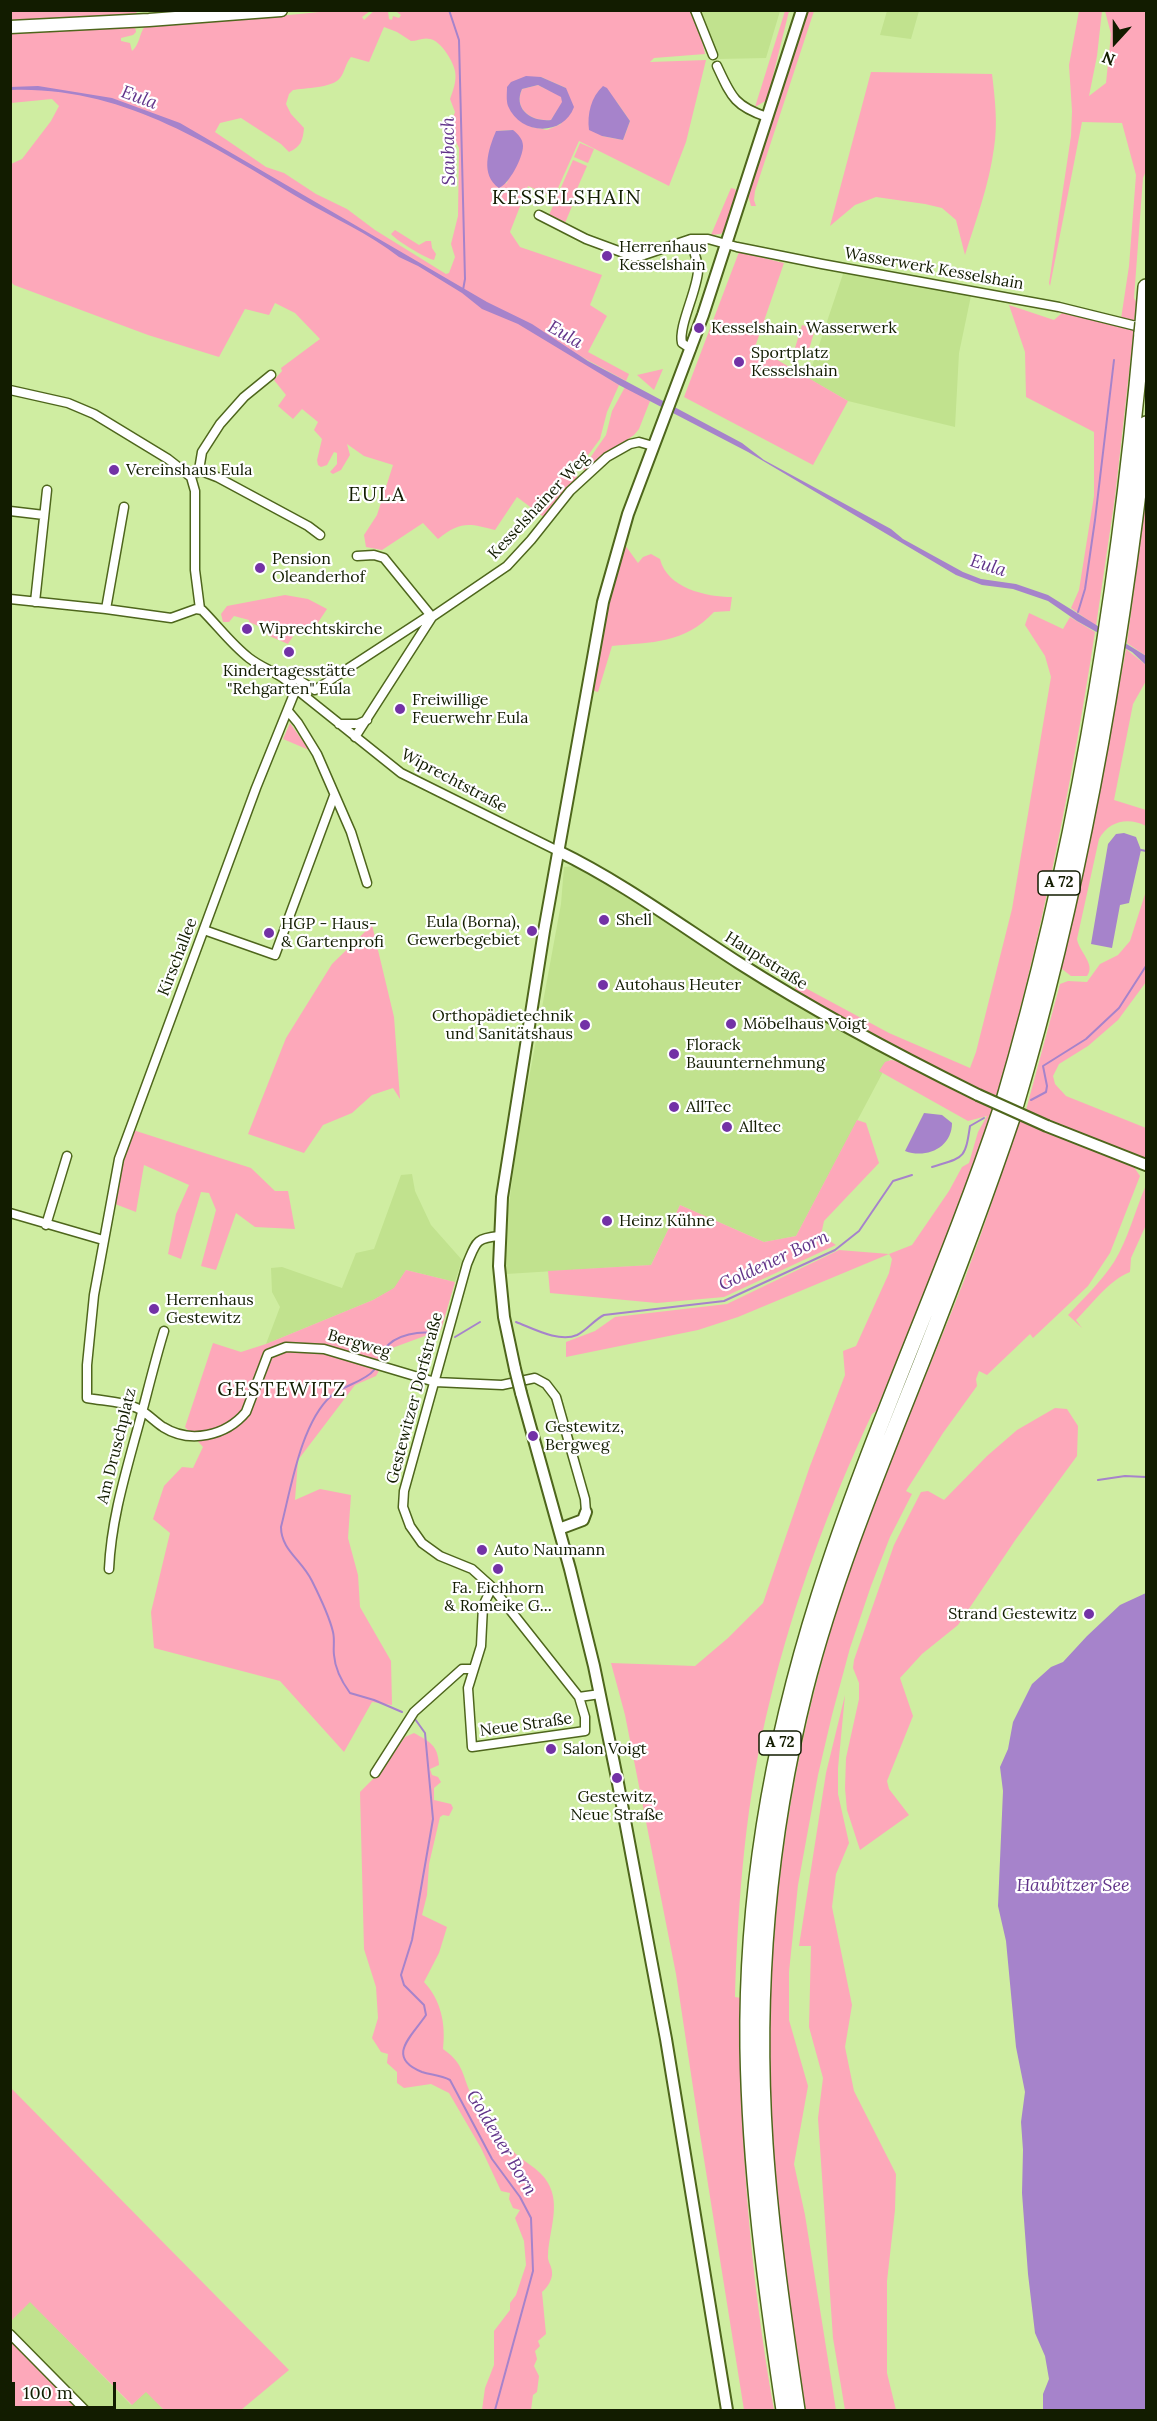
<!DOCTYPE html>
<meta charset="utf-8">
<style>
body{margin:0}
#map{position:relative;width:1157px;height:2421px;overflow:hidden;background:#cfeda1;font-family:Lora,serif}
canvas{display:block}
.frame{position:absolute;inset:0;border:12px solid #121c00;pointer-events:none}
.north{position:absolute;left:1085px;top:12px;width:60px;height:60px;-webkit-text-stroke:4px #fff;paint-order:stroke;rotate:201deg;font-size:16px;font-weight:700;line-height:24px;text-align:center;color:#121c00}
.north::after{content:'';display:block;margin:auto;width:21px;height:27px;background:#121c00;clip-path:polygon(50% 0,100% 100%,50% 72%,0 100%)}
.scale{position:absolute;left:12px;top:2382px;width:104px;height:27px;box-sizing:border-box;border:3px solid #121c00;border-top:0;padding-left:8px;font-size:18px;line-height:21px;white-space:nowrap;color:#121c00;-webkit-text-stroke:4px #fff;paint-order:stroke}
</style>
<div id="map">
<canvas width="1157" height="2421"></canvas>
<div class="frame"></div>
<div class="north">N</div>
<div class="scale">100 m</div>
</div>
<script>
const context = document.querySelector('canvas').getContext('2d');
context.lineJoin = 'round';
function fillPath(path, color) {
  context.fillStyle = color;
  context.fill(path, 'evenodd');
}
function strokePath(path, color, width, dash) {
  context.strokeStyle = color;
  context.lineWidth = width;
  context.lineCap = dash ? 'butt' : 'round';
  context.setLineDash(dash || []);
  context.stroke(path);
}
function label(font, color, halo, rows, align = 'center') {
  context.font = font + ' Lora,serif';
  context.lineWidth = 4.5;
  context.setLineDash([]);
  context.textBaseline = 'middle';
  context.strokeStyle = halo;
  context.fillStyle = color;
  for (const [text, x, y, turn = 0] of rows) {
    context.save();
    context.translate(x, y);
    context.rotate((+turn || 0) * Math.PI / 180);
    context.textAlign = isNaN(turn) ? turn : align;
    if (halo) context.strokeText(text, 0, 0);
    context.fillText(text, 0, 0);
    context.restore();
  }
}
fillPath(new Path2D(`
 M700,11H780L766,58L718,59Z
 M887,11H919L911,39L880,35Z
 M844,271L972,291L959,353L955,427L848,401L808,378Z
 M575,866L591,874L781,995L892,1055L796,1236L764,1242L680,1205L651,1265L506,1274L507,1221L516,1149L561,904L564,867Z
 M412,1174L415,1191L431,1225L462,1260L455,1282L406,1270L395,1288L373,1300L266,1344L280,1307L272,1292L271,1268L282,1267L342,1288L356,1253L374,1249L401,1175Z
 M30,2301L131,2405L146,2391L164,2410H89L11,2330V2321Z`), '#c1e28e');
fillPath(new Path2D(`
 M375,10L388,11L389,19L392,20L393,16L399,18L401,15L394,10L691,11L701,36L705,54L654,58L650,62L706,60L686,142L669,186L579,141L554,197L528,186L510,232L520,247L602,275L590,305L607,316L588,352L629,374L626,381L580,356L581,361L619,385L607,412L600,439L580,466H575L573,469L577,476L576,480L545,518L517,497L495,530C469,523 460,521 438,539L423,523L382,550L366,547L364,535L377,515L393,465L364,456L347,444L350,455L341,470L333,474L330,472L337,464V453L334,452L327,465L321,467L318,465L317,460L322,439L314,430L318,422L302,409L293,419L278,406L286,395L274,380L282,371L281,368L320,339L295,313L275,303L269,315L245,309L219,357L148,335L14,285L10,281L11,164L22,159L51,121L59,106L52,99L11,103L10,32L135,26L136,32L133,35L121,38V41L130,43L132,51C140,44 139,34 145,26L237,20L330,11H370L362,17L364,20ZM384,27L397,32L411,41C418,41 423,37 430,39C441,41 453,61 455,71C457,80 453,91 450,99L455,112L449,128L459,148L458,216L451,244L455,257L449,273L446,274L375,230L347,209L316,194L284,173L266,167L215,132L220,123L241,118L281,144L289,152C301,147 303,140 304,128L291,114L286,104L289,94L293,90C304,88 333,88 340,78C345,72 345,64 351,57L369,62ZM541,77L566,88L561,124L547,130L532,127L507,87ZM616,101L630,121L623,140L602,136ZM513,130L521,155L506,184L496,131Z
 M10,11H136L137,14L136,16L11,22Z
 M785,11H789L767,100L755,107Z
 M806,11H814L755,191L754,200L756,206H751L748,195Z
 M1079,11H1102L1097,56L1089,96L1106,83L1111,34L1105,11H1146V171L1143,178L1134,298L1136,302L1134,322L1121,319L1129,266L1136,175L1122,123L1082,122L1050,286L1049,283L1071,136L1072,111L1069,65Z
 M871,72L992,74C995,99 998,124 994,148C989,185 976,220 965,255L956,220L942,208L925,204L876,197L855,205L830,226Z
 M538,85L561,96L563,102L551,120C531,122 513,109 522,89Z
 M580,143L594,149L588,163L574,157Z
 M573,160L587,166L573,198L575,199L565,223L549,215Z
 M731,188L735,189L737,193L726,228L721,234L711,235Z
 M395,230L419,245L426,241H431L432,248L436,254L434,260C427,259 397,241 391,234Z
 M739,252L784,263L755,347L848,401L813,465L684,397Z
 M1009,305L1054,320L1062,313L1134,329L1115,497L1096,626L1071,608L1079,590L1094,496V432L1026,397L1025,352Z
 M802,325L815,329L808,353L795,348Z
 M663,369L654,390L637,375Z
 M625,387L650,401L639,429L634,435L600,458L590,468L584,471L583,468L606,435L612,411Z
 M1146,497V656L1127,643Z
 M625,545L638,563L643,557L651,554L660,559C667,588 706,597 732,597L730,611L714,612C684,644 652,642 612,646L598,692L591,690C600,641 610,593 625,545Z
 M285,595L308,599L327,609L309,636L297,630L288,644L267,635L268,630L249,622V620L234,616L229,622H223L221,614L227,606Z
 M1029,613L1063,629L1070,617L1095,632C1071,788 1040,943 997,1096L979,1089L888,1045L794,990L798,984L889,1033L970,1068L976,1052L1012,909L1051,677L1045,656L1025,625Z
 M1126,649L1146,665V681L1133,704L1114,800L1146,810V826C1128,817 1109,821 1099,839L1077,939C1079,952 1096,964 1087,976H1071L1062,969V965L1097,804Z
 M290,723L309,750L283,739Z
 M1146,891V982L1118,1020L1088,1046L1059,1064L1053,1076L1055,1084L1066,1096L1146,1128V1160L1026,1110L1060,984L1068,981L1087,982L1100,964L1118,955L1130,941Z
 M372,925L394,1017L400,1099L393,1088L372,1095L352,1113L323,1125L304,1153L248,1134L286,1038L332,964Z
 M891,1060L903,1062L993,1107L943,1248L876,1411L872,1414C829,1506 794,1601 770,1700C746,1797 738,1898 735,1997L741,1998C739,2137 750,2274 774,2410H744L700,2134L676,1974L625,1715L611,1663L695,1666L728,1638L763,1603L810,1466L845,1375L843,1351L856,1346L889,1273L892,1259L889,1254L738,1317L698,1330L566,1357V1342L595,1331L615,1317L727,1304L839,1250L889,1254L912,1245L949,1191L962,1167L969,1163L978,1132L987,1116L968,1121L879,1071L885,1062Z
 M1019,1119L1132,1164L1140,1176L1110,1253L1088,1286L1033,1338L1030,1334L987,1375L979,1371L976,1379L977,1386L943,1433L906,1491L912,1494L890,1537L871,1586L850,1648L832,1715L818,1775L798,1885L789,1972V2020L808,2086L794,2164L805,2215L836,2410H806C786,2290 770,2166 770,2044C770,1913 789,1780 824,1654C860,1524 916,1403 965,1278C985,1225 1002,1172 1019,1119Z
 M857,1120L866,1123L879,1163L824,1221L821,1235L836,1245L724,1297L657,1303L550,1293L548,1271L651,1265L680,1205L764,1242L796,1236Z
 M133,1130L251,1168L275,1191H288L295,1229L255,1227L236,1213L216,1270L201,1266L216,1210L209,1193L201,1192L181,1259L168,1254L176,1214L189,1185L144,1165L136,1212L115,1204L122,1163Z
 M1146,1185V1225L1131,1258L1130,1272C1109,1280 1092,1304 1076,1320L1082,1328L1068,1315C1084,1298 1101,1282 1114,1262C1128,1239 1135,1211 1146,1185Z
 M406,1270L455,1282L441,1330L384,1351L387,1357L376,1376L355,1385L298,1460L295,1500L320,1489L351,1495L348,1538L358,1575L360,1607L391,1661L392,1705L372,1702L344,1752L280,1681L154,1648L151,1612L170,1533L153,1519L164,1486L182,1467L193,1468L203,1447L185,1427L213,1343L241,1352L266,1344L373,1300L394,1288Z
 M1055,1408L1067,1409L1078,1426L1077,1456L1016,1539L958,1625L922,1654L900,1678L913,1716L887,1781L889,1789L909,1815L860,1850L847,1810L845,1788L846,1758L859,1699V1683L853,1668L854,1660L894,1545L921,1492L928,1491L944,1500L987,1456L1017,1430Z
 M845,1695L838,1768V1794L849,1843L836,1874L832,1907L852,2005L845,2047L854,2091L896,2174L895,2210L887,2281V2373L896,2410H845L833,2338L818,2118L823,2078L809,2027L811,1946H799L826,1773Z
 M414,1733C430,1742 438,1745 439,1765L430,1769L432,1775L438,1777L441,1782L434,1788V1800L451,1804L453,1808L449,1816L443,1815L440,1817L429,1864L427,1895L422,1915L447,1927L439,1953L424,1982C441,2000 446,2024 443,2049C468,2066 461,2081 476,2102C484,2113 494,2122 502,2134C505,2139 507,2145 511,2149C522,2162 540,2168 548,2183C561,2205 549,2231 548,2255C547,2261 552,2266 552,2272C553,2279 547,2288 542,2292L546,2334L538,2341L540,2346L535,2351L537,2359L534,2366L539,2376L537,2392L533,2395L531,2410H482L485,2388L494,2365V2331L510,2310V2303L516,2295L526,2265L524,2241L515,2218L520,2210L513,2208L509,2199L510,2193L501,2191L481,2148L449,2093L431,2084L404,2088L397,2083V2072L387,2063L388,2054L381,2052L372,2038L378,2018L376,1987L364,1949L360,1792L376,1776L405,1737Z
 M11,2088L289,2370L241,2410H164L146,2392L132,2405L30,2302L11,2321Z
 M11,2338L83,2410H11Z`), '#fda8ba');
fillPath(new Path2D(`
 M526,76L541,77L566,88L574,107C563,137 520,135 508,106C506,100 507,93 507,87L511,82ZM538,85L561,97L562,102L551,120C531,122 513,109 522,89Z
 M38,86L112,98L180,123L487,302L532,324L588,361L742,443L764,460L891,529L903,539L963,572L981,579L1016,584L1048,595L1146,656V665L1132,652L1077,621L1048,601L1013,589L982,585L956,575L748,452L619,385L518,324L482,309L462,293L418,266L399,257C370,234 333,218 301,199C209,144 122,86 11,90L10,87Z
 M603,86L607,88L630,121L623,140L602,136L589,130C587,114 591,97 603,86Z
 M513,130C518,134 523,139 523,146C523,158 509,184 499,188C480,175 488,150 496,131Z
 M1124,833L1136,837L1141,850L1129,903L1120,905L1112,948L1091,944L1108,844L1116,834Z
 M924,1113L942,1115L952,1123C952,1148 926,1159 905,1151Z
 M1146,1593V2410H1043V2394L1049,2379L1045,2356L1035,2333L1028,2274L1022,2193L1023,2150L1021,2122L1025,2092L1016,2047L1006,1941L998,1906L1003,1791L1000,1767L1008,1749L1013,1722L1032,1684L1051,1667L1063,1662L1087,1636L1120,1605Z`), '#a683cb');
strokePath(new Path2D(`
 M449,10L459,40L465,279L463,290
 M1078,612L1085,589L1095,520L1114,360
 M1141,850L1146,851
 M1031,1100L1046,1092L1047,1086L1043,1066L1086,1039L1119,1008L1146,966
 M932,1167C964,1157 965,1160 970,1126L984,1118
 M516,1322C532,1328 559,1343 577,1335C587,1330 594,1320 604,1315L724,1301L835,1250L859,1231L893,1181L912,1175
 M455,1337L480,1322
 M1098,1480L1125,1476L1146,1477
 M402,1712L374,1700L350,1693C342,1682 335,1669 334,1655C333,1648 335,1640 333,1632C329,1615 320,1597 312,1581C302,1560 281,1550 281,1527C291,1488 301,1423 331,1396C342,1386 366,1381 374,1370C379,1364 380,1356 384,1350C394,1334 422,1330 438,1334
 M415,1719L425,1733L433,1819L412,1940L401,1975L404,1985L424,2005L426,2015C413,2035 384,2057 422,2072C431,2075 440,2075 450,2080L492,2159L520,2197L531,2218L533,2271L495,2410`), '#a683cb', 2);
const minor = new Path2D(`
 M695,10L713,55
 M717,66C731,96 734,106 767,117
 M539,215L586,239L632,256H641L691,239H708L737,247L822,264L1059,307L1136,326
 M691,239C692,248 699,263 698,271C697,291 678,327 682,343L691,349
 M10,390L68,403L94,414L168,459L191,477L195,491V570L200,609
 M199,470L217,477L308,526L320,535
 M196,473L199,470L202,452L220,424L244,397L271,375
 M10,511L44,515
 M357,556L374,555L384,558L432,617
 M10,599L106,609L171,618L196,609L202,610C218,626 231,644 249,658C266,671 280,672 296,689L401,773L558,851
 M35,602L47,490
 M106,609L124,507
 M289,681L292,676L315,690L430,615
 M296,689L256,788L119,1159L94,1295L87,1365V1398C102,1401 122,1401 137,1408C146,1412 154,1421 163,1427C190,1444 226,1436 246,1412L268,1354L286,1347L324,1349L435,1382L502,1385L535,1378L546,1384L556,1397L585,1499L586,1512
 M288,711L298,723L317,754L351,832L367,883
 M339,724H358L367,720
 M355,737L432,617L507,566L531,540L570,491L607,457L630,444L639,442L653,446
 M204,930L275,955L334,796
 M10,1213L103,1240
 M46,1225L67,1156
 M109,1569C111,1524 123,1482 135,1438C145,1403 153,1367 164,1331
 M492,1587L483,1606L481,1646L468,1688L472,1747L585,1731V1717L579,1697L492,1587L472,1569L440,1556L422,1543L410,1526L403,1507L404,1491L467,1264C476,1243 475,1238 499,1236
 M579,1697L600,1694
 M375,1773L414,1712L462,1669H472
 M10,2334L85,2410`);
const tertiary = new Path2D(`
 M558,851C622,882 680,925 739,963C816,1012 897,1055 978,1095
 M1047,1126L1146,1165`);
const secondary = new Path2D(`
 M515,1369L504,1317L499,1266L502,1197L544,931L603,602L628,514L703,315L802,10
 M521,1393L570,1569L594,1666L617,1778L666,2039L727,2410
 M559,1529L583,1520L586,1512`);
const primary = new Path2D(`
 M10,27L149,20L281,10`);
const motorway = new Path2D(`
 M1143,323L1146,287
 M1004,1100C1077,851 1119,591 1142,333
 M1016,1104C1082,883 1121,653 1146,424
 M784,2410C766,2290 750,2170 748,2048C746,1896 773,1741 819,1596C871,1431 946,1274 1001,1109
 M797,2410C784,2322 771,2233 765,2144C755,1992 768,1838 805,1690C834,1577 879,1469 922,1361C954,1280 985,1198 1013,1115`);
strokePath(minor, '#4e661c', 11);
strokePath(tertiary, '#4e661c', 14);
strokePath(secondary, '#4e661c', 14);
strokePath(primary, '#4e661c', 15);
strokePath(motorway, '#4e661c', 18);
strokePath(minor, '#fff', 8);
strokePath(tertiary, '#fff', 10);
strokePath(secondary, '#fff', 10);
strokePath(primary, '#fff', 12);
strokePath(motorway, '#fff', 15);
const tertiaryBridge = new Path2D(`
 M978,1095L1047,1126`);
const secondaryBridge = new Path2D(`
 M515,1369L521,1393`);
const motorwayBridge = new Path2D(`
 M1142,333L1143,323`);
strokePath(tertiaryBridge, '#4e661c', 14, []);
strokePath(secondaryBridge, '#4e661c', 14, []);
strokePath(motorwayBridge, '#4e661c', 18, []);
strokePath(tertiaryBridge, '#fff', 10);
strokePath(secondaryBridge, '#fff', 10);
strokePath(motorwayBridge, '#fff', 15);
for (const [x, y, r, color] of [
 [607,256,6,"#7332a6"],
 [699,328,6,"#7332a6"],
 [739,362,6,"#7332a6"],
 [114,470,6,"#7332a6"],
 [260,568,6,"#7332a6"],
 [247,629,6,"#7332a6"],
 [289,652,6,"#7332a6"],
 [400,709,6,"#7332a6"],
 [604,920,6,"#7332a6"],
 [532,931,6,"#7332a6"],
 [269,933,6,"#7332a6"],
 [603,985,6,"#7332a6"],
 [731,1024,6,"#7332a6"],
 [585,1025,6,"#7332a6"],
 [674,1054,6,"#7332a6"],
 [674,1107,6,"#7332a6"],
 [727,1127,6,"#7332a6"],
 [607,1221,6,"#7332a6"],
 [154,1309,6,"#7332a6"],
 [533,1436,6,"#7332a6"],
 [482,1550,6,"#7332a6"],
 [498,1569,6,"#7332a6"],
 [1089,1614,6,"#7332a6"],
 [551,1749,6,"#7332a6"],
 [617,1778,6,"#7332a6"]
]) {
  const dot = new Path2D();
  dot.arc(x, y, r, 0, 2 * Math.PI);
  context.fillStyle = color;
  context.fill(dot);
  strokePath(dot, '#fff', 2);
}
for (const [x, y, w] of [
 [1059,883,42],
 [780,1743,42]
]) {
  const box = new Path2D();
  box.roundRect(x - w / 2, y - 12, w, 24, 4.5);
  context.fillStyle = '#fff';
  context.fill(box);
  strokePath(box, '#121c00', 1.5);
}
label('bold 15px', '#121c00', null, [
 ["A 72",1059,883],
 ["A 72",780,1743]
]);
label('16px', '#121c00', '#fff', [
 ["Herrenhaus",619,247],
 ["Kesselshain",619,265],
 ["Kesselshain, Wasserwerk",711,328],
 ["Sportplatz",751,353],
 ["Kesselshain",751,371],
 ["Vereinshaus Eula",126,470],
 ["Pension",272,559],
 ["Oleanderhof",272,577],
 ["Wiprechtskirche",259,629],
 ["Kindertagesstätte",289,671,"center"],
 ["\"Rehgarten\" Eula",289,689,"center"],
 ["Freiwillige",412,700],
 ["Feuerwehr Eula",412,718],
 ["Shell",616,920],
 ["Eula (Borna),",520,922,"right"],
 ["Gewerbegebiet",520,940,"right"],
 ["HGP - Haus-",281,924],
 ["& Gartenprofi",281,942],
 ["Autohaus Heuter",615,985],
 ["Orthopädietechnik",573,1016,"right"],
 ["und Sanitätshaus",573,1034,"right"],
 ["Möbelhaus Voigt",743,1024],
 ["Florack",686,1045],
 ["Bauunternehmung",686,1063],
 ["AllTec",686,1107],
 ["Alltec",739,1127],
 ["Heinz Kühne",619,1221],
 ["Herrenhaus",166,1300],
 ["Gestewitz",166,1318],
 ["Gestewitz,",545,1427],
 ["Bergweg",545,1445],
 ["Auto Naumann",494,1550],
 ["Fa. Eichhorn",498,1588,"center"],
 ["& Romeike G...",498,1606,"center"],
 ["Strand Gestewitz",1077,1614,"right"],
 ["Salon Voigt",563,1749],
 ["Gestewitz,",617,1797,"center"],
 ["Neue Straße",617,1815,"center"]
], 'left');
label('16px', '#121c00', '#fff', [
 ["Wasserwerk Kesselshain",934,269,10],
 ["Kesselshainer Weg",539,506,-47],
 ["Wiprechtstraße",454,781,28],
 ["Kirschallee",178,957,-69],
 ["Hauptstraße",766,961,32],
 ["Bergweg",359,1344,16],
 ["Gestewitzer Dorfstraße",415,1398,-75],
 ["Am Druschplatz",117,1446,-76],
 ["Neue Straße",526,1725,-8]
]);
label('italic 18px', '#62348a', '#fff', [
 ["Eula",139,98,20],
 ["Saubach",449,151,-91],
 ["Eula",565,335,30],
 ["Eula",988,566,17],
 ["Goldener Born",774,1261,-25],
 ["Haubitzer See",1073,1886],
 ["Goldener Born",501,2143,59]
]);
context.letterSpacing = '1.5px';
label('20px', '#121c00', '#fff', [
 ["KESSELSHAIN",567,198],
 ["EULA",377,495],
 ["GESTEWITZ",282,1390]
]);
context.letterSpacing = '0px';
</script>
